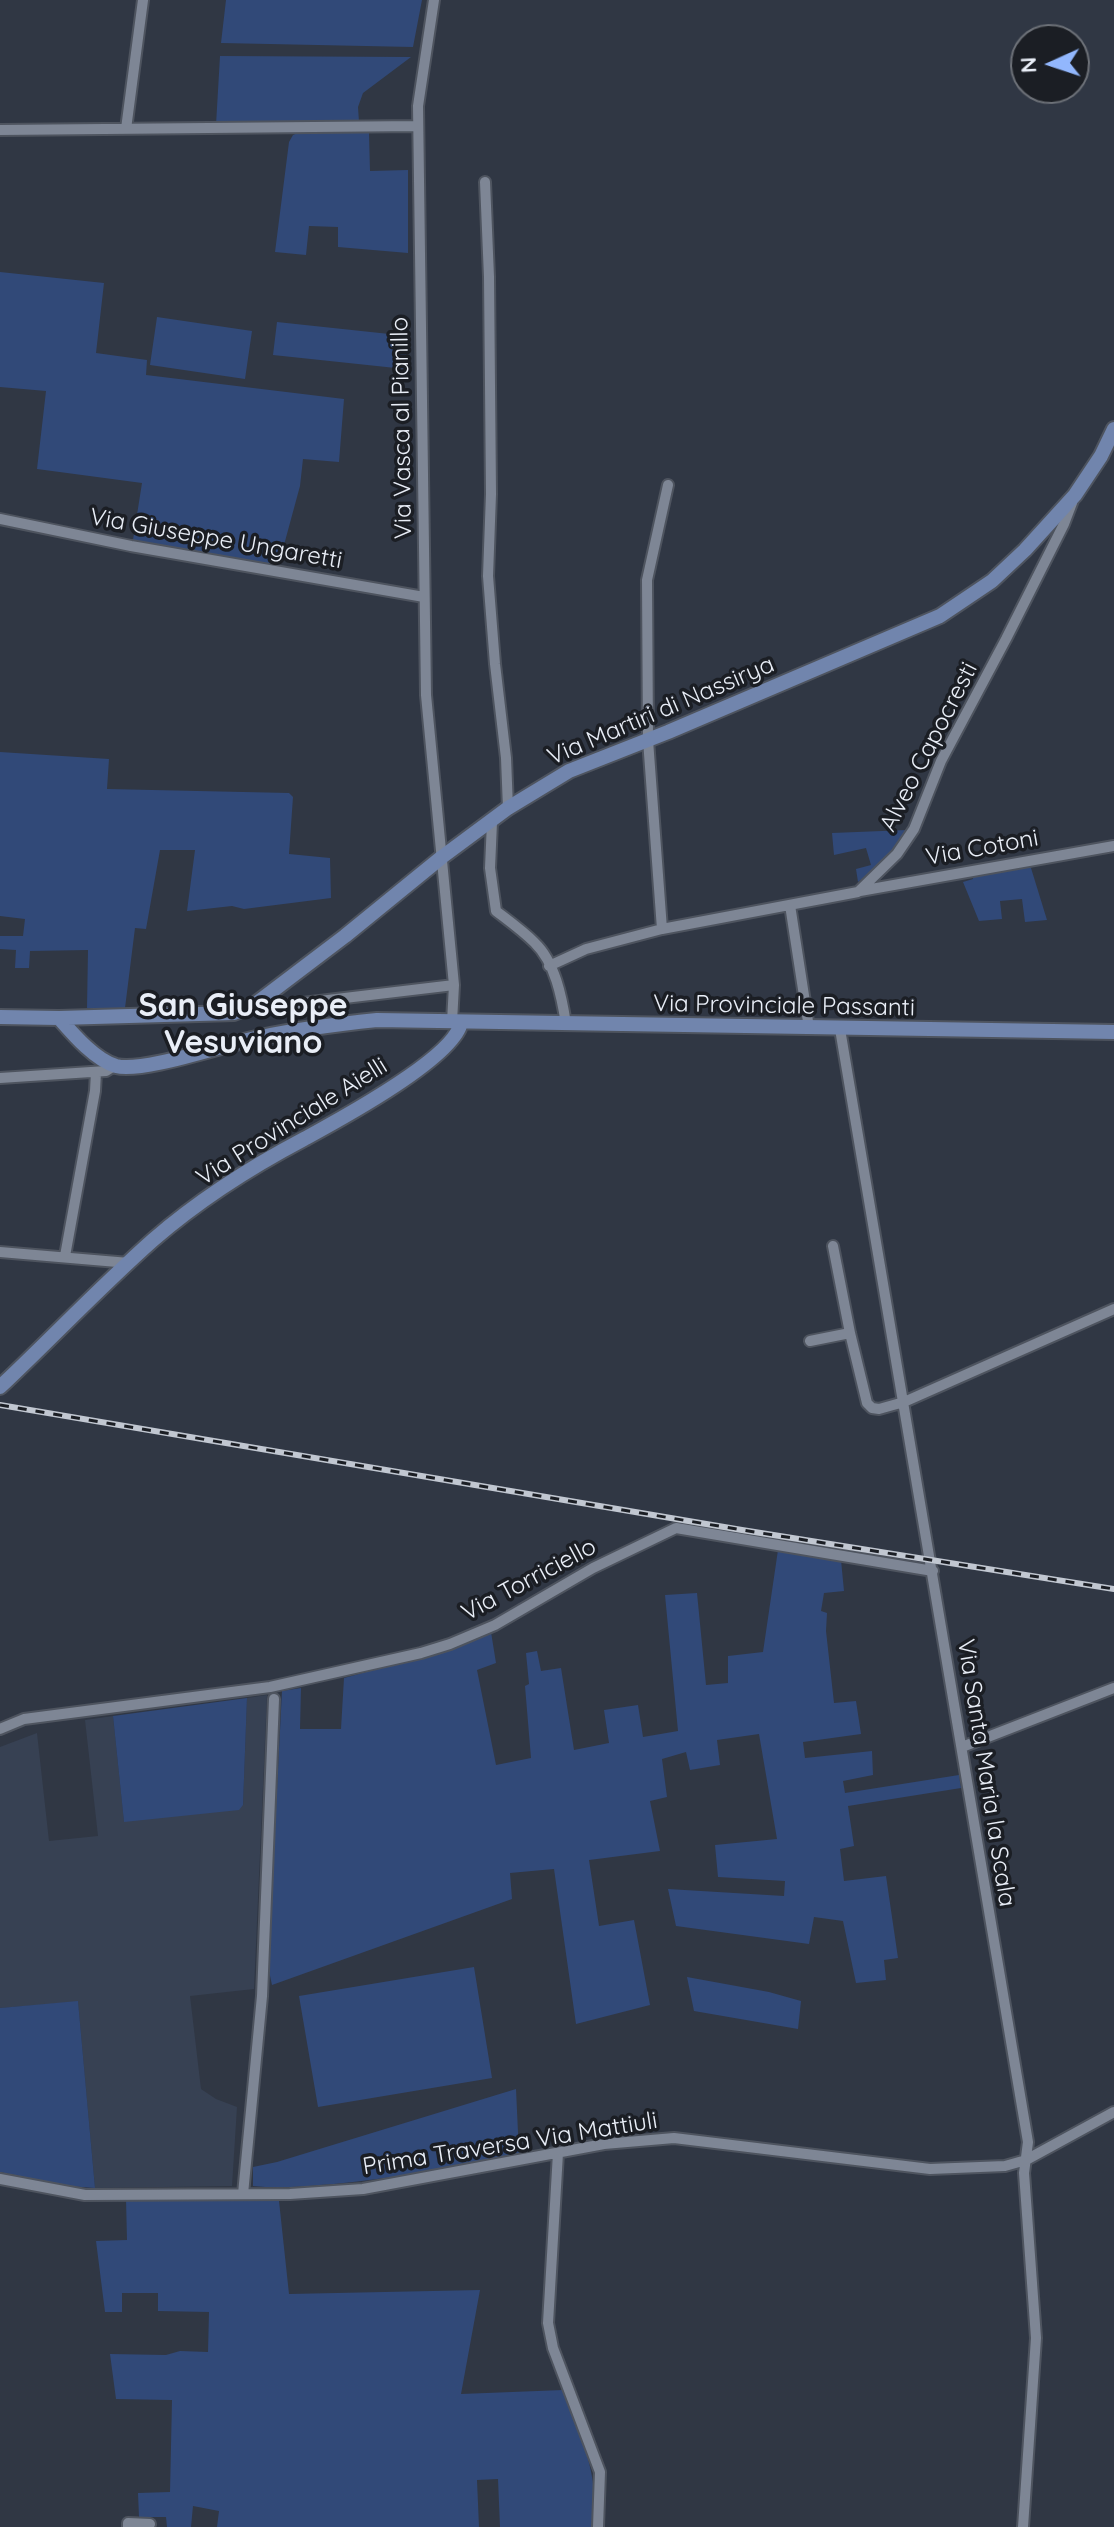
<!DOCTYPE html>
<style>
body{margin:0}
#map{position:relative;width:1114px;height:2527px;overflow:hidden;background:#303744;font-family:Quicksand,sans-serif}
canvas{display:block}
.north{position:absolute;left:1010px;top:24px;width:80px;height:80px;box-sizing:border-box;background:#1b1e24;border:2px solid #6d7178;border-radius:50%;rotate:267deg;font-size:22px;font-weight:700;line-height:32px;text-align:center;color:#e9eef7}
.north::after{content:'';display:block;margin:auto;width:28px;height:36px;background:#92b7fd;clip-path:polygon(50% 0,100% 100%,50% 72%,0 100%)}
</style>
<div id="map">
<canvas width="1114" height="2527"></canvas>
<div class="north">N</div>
</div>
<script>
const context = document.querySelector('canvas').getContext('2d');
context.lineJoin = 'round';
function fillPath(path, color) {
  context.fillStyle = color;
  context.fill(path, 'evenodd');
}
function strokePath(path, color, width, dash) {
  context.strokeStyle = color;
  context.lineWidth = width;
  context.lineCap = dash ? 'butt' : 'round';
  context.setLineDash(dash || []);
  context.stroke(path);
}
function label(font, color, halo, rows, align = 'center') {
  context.font = font + ' Quicksand,sans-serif';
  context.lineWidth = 7;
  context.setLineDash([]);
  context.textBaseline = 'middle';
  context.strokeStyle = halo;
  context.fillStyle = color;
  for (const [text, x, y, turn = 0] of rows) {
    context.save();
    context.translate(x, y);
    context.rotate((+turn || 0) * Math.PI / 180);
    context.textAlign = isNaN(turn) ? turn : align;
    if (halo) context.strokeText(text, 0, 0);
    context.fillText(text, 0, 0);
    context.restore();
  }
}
fillPath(new Path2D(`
 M267,1695L254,1989L190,1996L201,2089L216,2099L237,2107L232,2186L95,2188L78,2002L0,2008V1747L37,1733L49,1841L98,1836L85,1720L113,1716L124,1821L243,1805L247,1698Z`), '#374153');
fillPath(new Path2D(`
 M226,0H422L413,47L221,43Z
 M220,56L411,57L363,93L358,107L359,122L216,125Z
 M300,132L369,133L370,171L408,170V253L338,247V227L309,226L306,255L275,252L289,142L293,135Z
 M0,272L104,283L96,353L147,360L146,375L344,399L339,462L303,459L300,486L278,567L133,540L142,483L37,469L46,391L0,387Z
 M157,317L252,331L245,379L150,365Z
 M277,322L408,336L405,369L273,355Z
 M0,752L109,759L107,789L289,793L293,797L289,854L330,858L331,898L244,909L232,906L187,911L195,850H160L146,929L135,928L125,1008H87L88,950L30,951L29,968H15L16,950L0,949V936H23L25,919L0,916Z
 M907,830C893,851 878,867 858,882L856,869L871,865L866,848L834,855L832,833Z
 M1026,864L1031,868L1047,920L1025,922L1022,899L1000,901L1002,919L979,921L963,882L973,879V875Z
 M778,1550L841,1560L844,1591L824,1593L821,1611L827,1613L826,1631L834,1703L856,1701L861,1734L803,1742L805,1758L872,1751L873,1775L843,1781L845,1793L959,1775L961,1788L848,1806L854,1846L840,1849L844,1881L886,1876L898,1958L884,1960L886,1980L856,1983L843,1921L814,1917L809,1944L676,1926L668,1889L784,1896L785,1881L718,1877L715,1845L777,1839L759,1734L717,1740L720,1765L690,1770L686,1752L662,1759L667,1797L650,1801L660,1851L589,1860L599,1926L634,1920L650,2005L576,2024L554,1869L510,1873L512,1899L272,1985L269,1971L270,1928L282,1691L301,1688L300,1729H341L344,1678L414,1659L491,1632L496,1663L477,1670L496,1765L531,1758L525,1686L529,1684L526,1653L537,1651L541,1671L561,1668L574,1750L609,1743L604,1710L638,1705L643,1737L678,1731L665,1595L697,1593L706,1685L728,1683V1656L763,1652Z
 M247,1698L243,1805L239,1810L124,1822L113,1716Z
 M474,1967L492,2078L318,2107L299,1996Z
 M687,1977L769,1992L801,2001L798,2029L694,2011Z
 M78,2001L95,2188L68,2186L0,2172V2008Z
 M516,2089L519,2154C457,2167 397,2178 334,2184C307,2186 280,2189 253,2186V2167L277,2162Z
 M126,2199L279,2201L289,2294L480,2290L461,2394L563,2390C581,2440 600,2472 593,2527H500L498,2479L477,2480L479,2527H217L219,2511L193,2506L191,2527H167L166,2517H139L138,2493L170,2492L172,2400L116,2399L110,2354L166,2355L180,2351L208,2352L209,2312L158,2311V2293H122V2312H105L96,2241L127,2240Z`), '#314978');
const street = new Path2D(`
 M434,0L418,106L426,695L454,985L452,1022
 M126,129L143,0
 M0,130L418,126
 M485,182L489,277L491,494L488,576L495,664L506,758L508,808
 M0,519L131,546L424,597
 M492,822L490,868L496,911C509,921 523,931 535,943C555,962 562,998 566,1024
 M860,891L1114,846
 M790,905L809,1028
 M662,929L648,740L647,580L668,485
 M549,966L586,949L662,929L858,892L897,854L914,829L941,761L1006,639L1064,524L1072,503
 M254,1005L269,1007L454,985
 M840,1029L1028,2142L1024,2173L1036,2338L1023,2527
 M0,1078L106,1071L114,1066
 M833,1246L850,1333L867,1403L872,1408L879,1409L904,1402L1114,1309
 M0,1252L129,1263
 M65,1256L95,1091L96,1072
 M810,1341L850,1333
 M0,1729L24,1719L270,1687L421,1653L450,1644L495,1625L593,1568L676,1528L933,1571
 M962,1747L1114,1688
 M558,2153L548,2323L553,2348L600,2472L598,2527
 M0,2179L85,2195L290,2194L363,2189L604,2144L674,2138L930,2169L1005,2166L1026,2160L1114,2112
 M243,2194L262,1996L274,1699
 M128,2527V2523L150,2524`);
const secondary = new Path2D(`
 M0,1017L59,1018L234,1013L254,1005L345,936L442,857L508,808L569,771L668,732L940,616L992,581L1025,550L1075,495L1101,456L1114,429
 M59,1018C73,1034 95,1060 116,1066C144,1073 228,1043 261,1037C299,1029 338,1024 377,1020L1114,1032
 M0,1387C51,1339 100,1287 153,1240C199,1200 251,1167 304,1139C337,1121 456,1057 461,1022`);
strokePath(street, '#4e545f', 14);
strokePath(secondary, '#4e545f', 18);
strokePath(street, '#7e8695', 10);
strokePath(secondary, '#7185ad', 14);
const rail = new Path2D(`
 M0,1405L742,1530L1114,1589`);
strokePath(rail, '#c1c7d1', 6);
strokePath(rail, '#1b1e24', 3, [9]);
label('24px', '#e9eef7', '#1b1e24', [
 ["Via Vasca al Pianillo",402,428,-91],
 ["Via Giuseppe Ungaretti",216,539,10],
 ["Via Martiri di Nassirya",661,711,-23],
 ["Alveo Capocresti",929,747,-63],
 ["Via Cotoni",982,848,-10],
 ["Via Provinciale Passanti",784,1006,1],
 ["Via Provinciale Aielli",292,1122,-32],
 ["Via Torriciello",529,1580,-28],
 ["Via Santa Maria la Scala",986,1773,81],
 ["Prima Traversa Via Mattiuli",510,2144,-9]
]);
label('bold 32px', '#e9eef7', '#1b1e24', [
 ["San Giuseppe",243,1006],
 ["Vesuviano",243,1043]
]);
</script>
